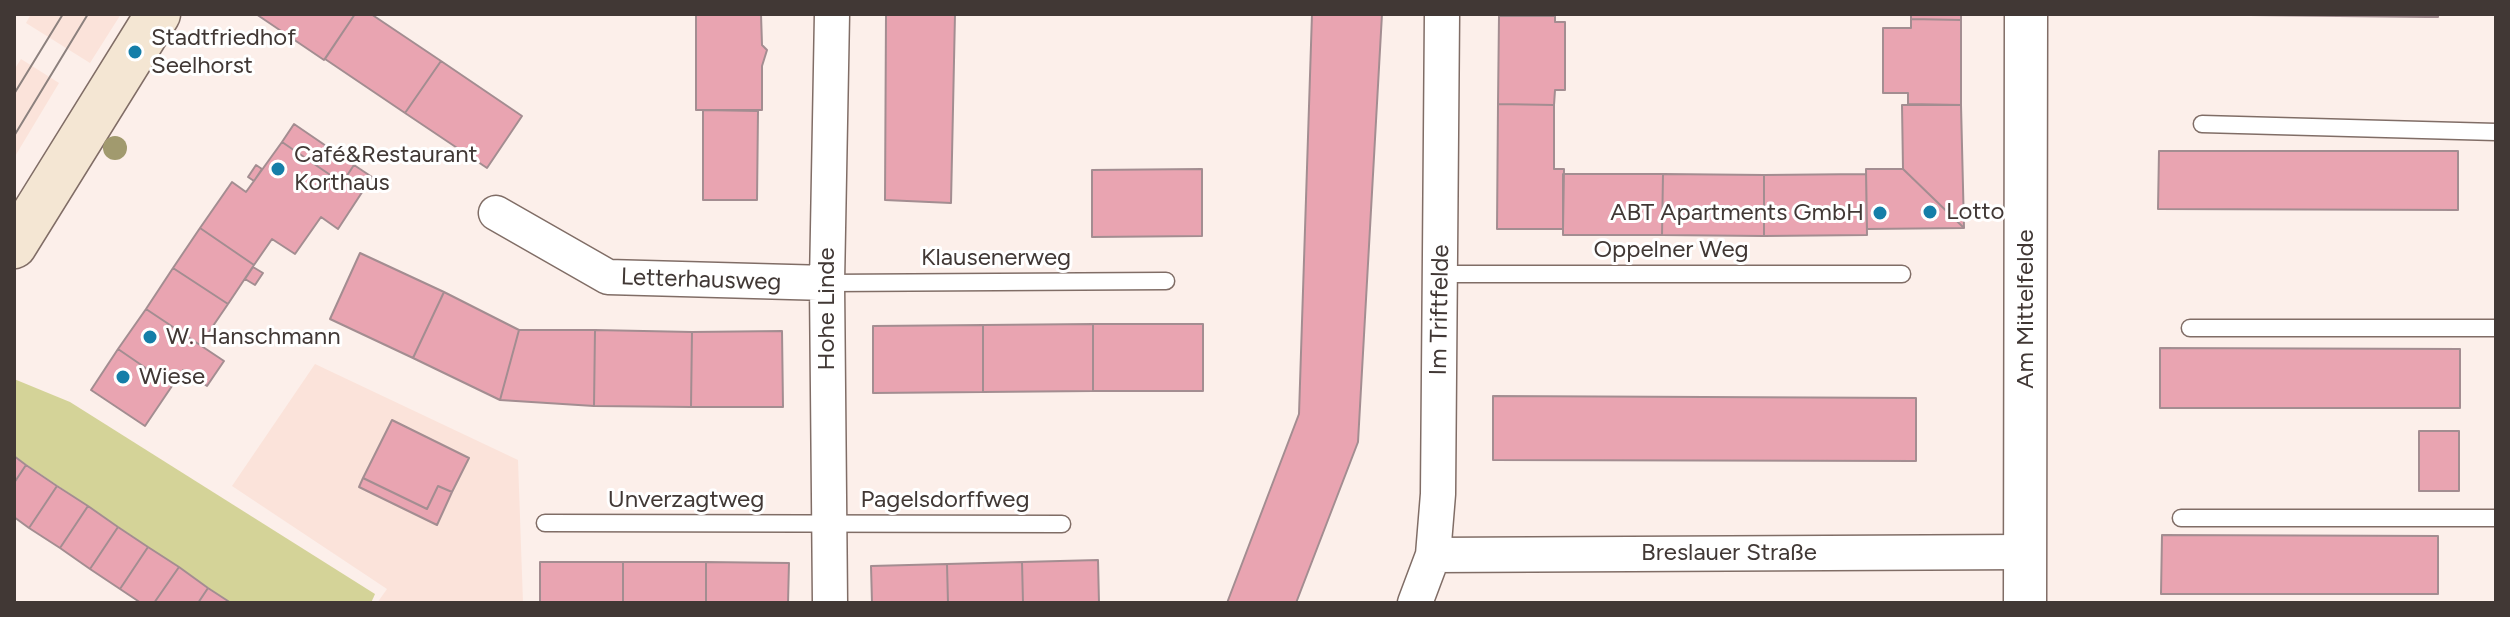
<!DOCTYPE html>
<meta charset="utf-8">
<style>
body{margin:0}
#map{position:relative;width:2510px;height:617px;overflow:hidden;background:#fcefea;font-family:Figtree,sans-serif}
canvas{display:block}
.frame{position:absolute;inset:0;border:16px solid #413835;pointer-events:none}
</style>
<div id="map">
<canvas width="2510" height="617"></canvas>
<div class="frame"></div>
</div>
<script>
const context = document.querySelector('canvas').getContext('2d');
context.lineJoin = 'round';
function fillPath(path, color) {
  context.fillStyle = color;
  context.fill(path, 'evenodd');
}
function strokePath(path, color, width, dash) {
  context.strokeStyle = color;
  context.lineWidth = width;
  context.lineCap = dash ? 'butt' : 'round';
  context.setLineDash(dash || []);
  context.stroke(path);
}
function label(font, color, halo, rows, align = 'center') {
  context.font = font + ' Figtree,sans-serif';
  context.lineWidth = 6;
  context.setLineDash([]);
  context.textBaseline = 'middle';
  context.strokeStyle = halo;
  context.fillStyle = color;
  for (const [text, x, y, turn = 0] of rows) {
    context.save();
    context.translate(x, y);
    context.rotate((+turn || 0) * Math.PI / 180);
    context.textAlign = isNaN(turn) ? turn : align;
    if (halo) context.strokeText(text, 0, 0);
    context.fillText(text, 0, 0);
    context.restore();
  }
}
fillPath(new Path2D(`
 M31,14H121L90,63L26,23Z
 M21,59L59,83L14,158V70Z
 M315,364L518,460L523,603H377L387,589L232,486Z`), '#fbe3da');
fillPath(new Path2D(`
 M14,379L70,402L375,594L371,603H231L14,456Z`), '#d4d398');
const building = new Path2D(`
 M256,14H355L324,60Z
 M355,14H371L441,61L405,113L325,59Z
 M696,14H761L762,45L767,50L762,66V110H696Z
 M886,14H955L951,203L885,200Z
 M1312,14H1382L1358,442L1296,603H1227L1299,414Z
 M1499,14H1555V16H1499Z
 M1911,14H1961V20L1911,19Z
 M2161,14H2438V17H2427Z
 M1499,16H1555V22H1565V90H1555L1554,105L1498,104Z
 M1911,19L1961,20V105L1908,104V93H1883V28H1911Z
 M441,61L522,116L487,168L405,113Z
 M1498,104L1554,105V169H1564L1563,229H1497Z
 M1902,105H1961L1964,228L1903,169Z
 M703,110L758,111L757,200H703Z
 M294,124L354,165L342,183L282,142Z
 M282,142L342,183L354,165L372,177L338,229L321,217L295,254L272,239L254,265L200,228L232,182L246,192Z
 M2159,151H2458V210L2158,209Z
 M256,165L262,169L254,181L248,177Z
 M1202,169V236L1092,237V170Z
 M1866,169H1903L1964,228L1867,229Z
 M1563,174H1663L1662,235H1563Z
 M1663,174L1764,175V236L1662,235Z
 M1866,174L1867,235L1764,236V175Z
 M200,228L254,265L228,304L173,268Z
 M360,253L444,292L413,358L330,319Z
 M253,267L263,273L255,285L245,279Z
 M173,268L228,304L200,345L146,309Z
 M444,292L519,330L500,400L413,358Z
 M146,309L224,361L207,386L183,370L172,386L118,349Z
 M1093,324V391L983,392V325Z
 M1093,324H1203V391H1093Z
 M983,325V392L873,393V326Z
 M519,330H595L594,406L500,400Z
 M595,330L692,332L691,407L594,406Z
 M782,331L783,407H691L692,332Z
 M2160,348L2460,349V408H2160Z
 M118,349L172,386L145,426L91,390Z
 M1493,396L1916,398V461L1493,460Z
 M392,420L469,458L452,492L438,486L427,509L363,478Z
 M2419,431H2459V491H2419Z
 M14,456L26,465L14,483Z
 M26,465L57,486L29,528L14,517V483Z
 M363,478L427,509L438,486L452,492L437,525L359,487Z
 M57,486L88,506L60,548L29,528Z
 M88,506L118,527L90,569L60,548Z
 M118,527L148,547L120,589L90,569Z
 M2162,535L2438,536V594H2161Z
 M148,547L179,567L154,603H141L120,589Z
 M1098,560L1099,603H1023L1022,562Z
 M540,562H623V603H540Z
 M623,562H706V603H623Z
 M706,562L789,563L788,603H706Z
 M1022,562L1023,603H948L947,564Z
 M947,564L948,603H872L871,566Z
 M179,567L208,588L198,603H154Z
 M208,588L231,603H198Z`);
fillPath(building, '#e9a4b1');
strokePath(building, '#a38d91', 2);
const service = new Path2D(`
 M2202,124L2496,132
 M1440,274H1902
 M827,283L1166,281
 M2190,328H2496
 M2181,518H2496
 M545,523L1062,524`);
const minor = new Path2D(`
 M496,213L608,277L827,283
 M1433,555L2025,552
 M830,603L827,283L832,14
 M1415,603L1433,555L1438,494L1442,14`);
const tertiary = new Path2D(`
 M2025,603L2026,14`);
const secondary = new Path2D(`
 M14,246L158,14`);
strokePath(service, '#806d66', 19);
strokePath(minor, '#806d66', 37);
strokePath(tertiary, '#806d66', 45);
strokePath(secondary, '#806d66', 47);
strokePath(service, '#fff', 16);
strokePath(minor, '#fff', 34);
strokePath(tertiary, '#fff', 42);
strokePath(secondary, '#f4e6d3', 44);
strokePath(new Path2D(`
 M14,94L63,14
 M14,136L88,14`), '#8c817e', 2);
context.fillStyle = '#a19a6e';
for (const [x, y] of [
 [115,148]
]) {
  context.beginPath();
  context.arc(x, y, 12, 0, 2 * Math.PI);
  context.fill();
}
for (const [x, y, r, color] of [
 [135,52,8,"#157ea8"],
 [278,169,8,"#157ea8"],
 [1930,212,8,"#157ea8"],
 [1880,213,8,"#157ea8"],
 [150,337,8,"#157ea8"],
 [123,377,8,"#157ea8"]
]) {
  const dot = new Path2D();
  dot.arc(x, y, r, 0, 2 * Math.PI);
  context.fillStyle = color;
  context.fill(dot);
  strokePath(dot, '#fff', 3);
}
label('24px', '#413835', '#fff', [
 ["Stadtfriedhof",151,38],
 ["Seelhorst",151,66],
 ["Café&Restaurant",294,155],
 ["Korthaus",294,183],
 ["Lotto",1946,212],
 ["ABT Apartments GmbH",1864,213,"right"],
 ["W. Hanschmann",166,337],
 ["Wiese",139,377]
], 'left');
label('24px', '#413835', '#fff', [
 ["Oppelner Weg",1671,250],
 ["Klausenerweg",996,258],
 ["Letterhausweg",701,280,2],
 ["Hohe Linde",827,309,-90],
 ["Am Mittelfelde",2026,309,-90],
 ["Im Triftfelde",1440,310,-89],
 ["Unverzagtweg",686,500],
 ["Pagelsdorffweg",945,500],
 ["Breslauer Straße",1729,553]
]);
</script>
